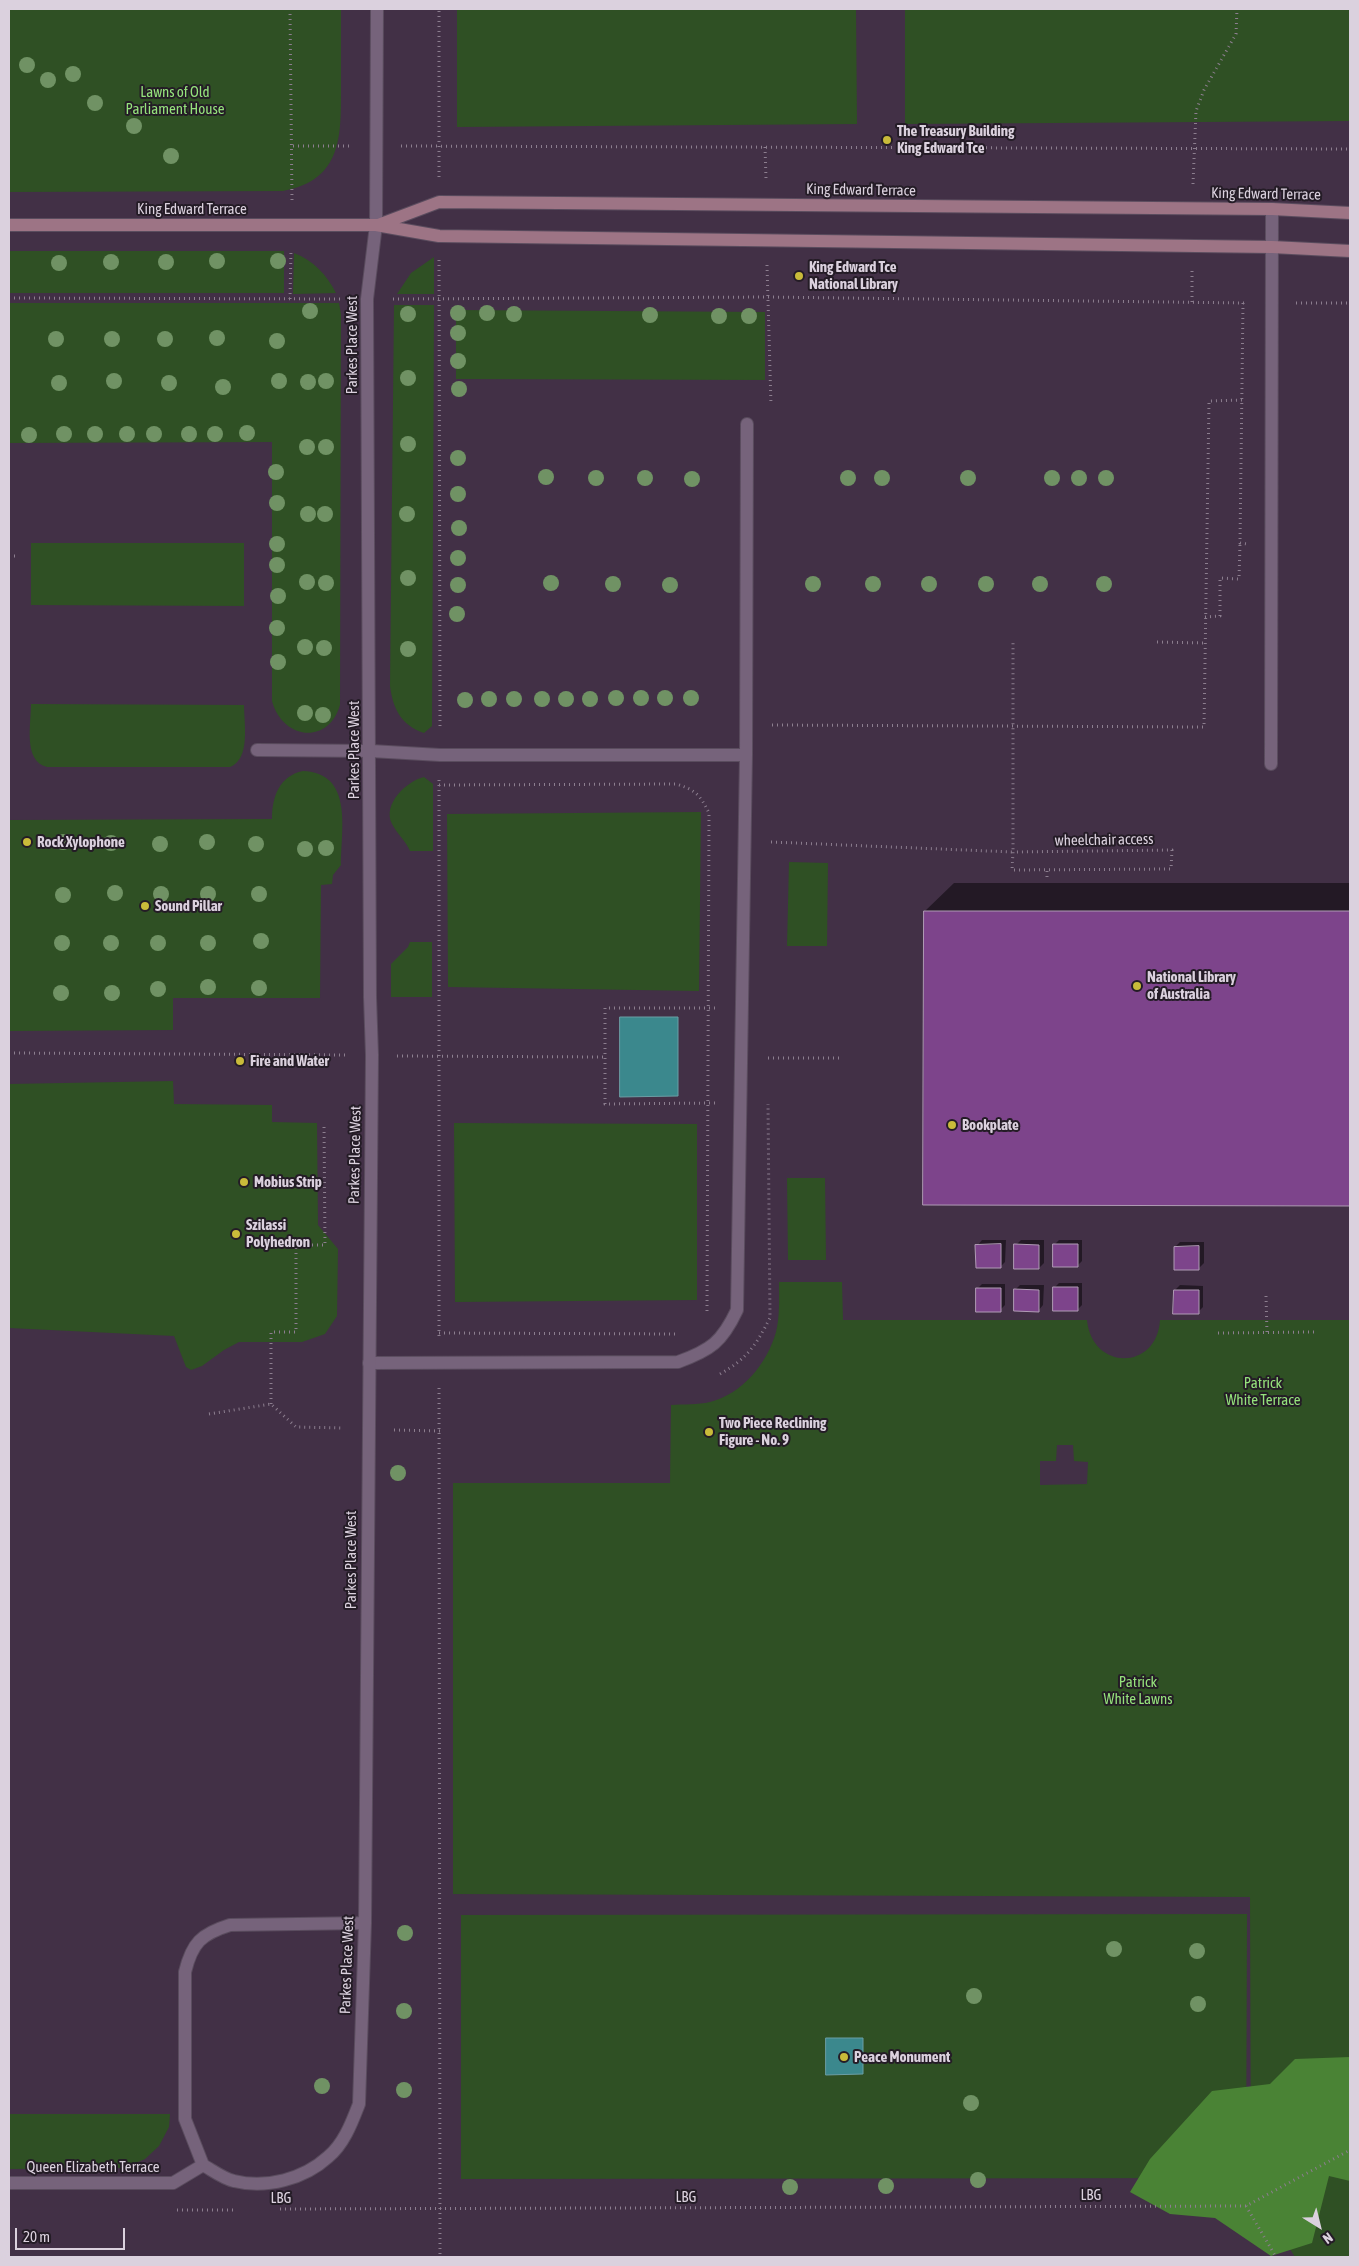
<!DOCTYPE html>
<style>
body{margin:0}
#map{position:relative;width:1359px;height:2266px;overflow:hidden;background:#423046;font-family:"Asap Condensed",sans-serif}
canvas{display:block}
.frame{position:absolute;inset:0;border:10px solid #dbd1de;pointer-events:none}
.north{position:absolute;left:1294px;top:2201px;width:50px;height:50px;-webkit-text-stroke:4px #241c26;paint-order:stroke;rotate:144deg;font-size:14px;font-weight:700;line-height:20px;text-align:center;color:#dbd1de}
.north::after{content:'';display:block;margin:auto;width:18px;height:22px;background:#dbd1de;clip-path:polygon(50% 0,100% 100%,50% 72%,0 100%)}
.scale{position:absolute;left:15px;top:2228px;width:110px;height:22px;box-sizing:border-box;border:2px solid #dbd1de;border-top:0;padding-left:6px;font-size:15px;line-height:18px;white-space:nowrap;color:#dbd1de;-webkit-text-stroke:4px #241c26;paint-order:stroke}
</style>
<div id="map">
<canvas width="1359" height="2266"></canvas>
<div class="frame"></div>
<div class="north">N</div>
<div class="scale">20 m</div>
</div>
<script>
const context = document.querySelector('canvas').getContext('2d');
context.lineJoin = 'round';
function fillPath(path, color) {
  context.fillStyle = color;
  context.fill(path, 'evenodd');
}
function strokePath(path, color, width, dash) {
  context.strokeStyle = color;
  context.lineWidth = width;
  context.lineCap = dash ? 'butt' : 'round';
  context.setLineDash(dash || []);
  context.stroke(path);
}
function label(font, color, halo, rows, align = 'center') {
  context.font = font + ' "Asap Condensed",sans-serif';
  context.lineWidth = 4;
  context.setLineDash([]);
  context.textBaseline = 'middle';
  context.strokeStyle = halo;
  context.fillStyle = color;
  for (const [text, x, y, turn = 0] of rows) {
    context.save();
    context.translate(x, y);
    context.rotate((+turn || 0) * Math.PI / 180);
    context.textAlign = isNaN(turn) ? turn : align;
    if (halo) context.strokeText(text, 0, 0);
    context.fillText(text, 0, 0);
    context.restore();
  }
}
fillPath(new Path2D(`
 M9,9H341C341,35 341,60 341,86C341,135 343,180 283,191L9,192Z
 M457,9H856L857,124L457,127Z
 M905,9H1350V121L905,124Z
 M9,251H284V293H9Z
 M294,253C313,260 327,275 336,293L293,294Z
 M434,257V294H397L411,273Z
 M9,303H339L341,314L340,705C328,746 282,739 272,701V442L9,443Z
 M394,305H434L432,726L424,733C401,725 393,709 390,686Z
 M456,310L765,312V380L456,379Z
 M31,543H244V606L31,605Z
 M31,704L244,705C244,723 251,759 230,767H47C23,761 31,725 31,704Z
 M303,771C354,773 341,830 341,865L333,875L332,884L321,885L320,998H173V1030L9,1031V820L272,819C272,797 279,776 303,771Z
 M424,777L433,784V851H410C406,841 397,834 392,824C382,804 407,781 424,777Z
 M701,812L699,991L448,987L447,814Z
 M789,862L828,863L827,946H787Z
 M410,942H432V997H391V964L408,947Z
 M173,1081L174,1104L272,1105V1122L317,1123L318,1225L338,1249L337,1316L325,1334L302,1342H239L224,1350L202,1366L191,1370L186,1367L174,1336L9,1328V1084Z
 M454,1123L697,1124V1300L455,1302Z
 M787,1178H825L826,1260H788Z
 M779,1282H842L843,1320H1087C1092,1371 1157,1371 1160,1320H1350V2257H1295L1251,2189L1250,1897L453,1894V1483H670L671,1405C683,1404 698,1405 710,1402C742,1394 767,1364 776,1332C780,1316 779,1299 779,1282ZM1057,1445H1073L1074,1461L1088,1462L1087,1484L1040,1485V1461H1056Z
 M1247,1914L1246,2178L461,2179V1915Z
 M9,2114H170L169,2127L159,2146L145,2159L124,2168L9,2169Z`), '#2f5024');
fillPath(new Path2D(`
 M1350,2057V2181L1329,2176L1312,2243L1271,2256L1215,2218L1170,2214L1130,2192L1150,2159L1212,2091L1270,2084L1295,2059Z`), '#4a8335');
const water = new Path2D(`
 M620,1017H678V1096L620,1097Z
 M826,2038H863V2074L826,2075Z`);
fillPath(water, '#3b888d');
strokePath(water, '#6b9ea5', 1);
fillPath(new Path2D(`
 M954,883H1350V1204H924L925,911Z
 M982,1240H1006L1005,1262L1000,1267L977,1246Z
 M1021,1240H1044V1263L1039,1268L1016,1245Z
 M1059,1240H1082V1261L1077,1266L1054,1245Z
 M1180,1242H1204V1263L1199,1268L1175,1247Z
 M1059,1283H1082V1305L1077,1310L1054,1288Z
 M982,1284H1005V1305L1000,1310L977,1289Z
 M1020,1285H1044L1043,1305L1038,1311L1015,1290Z
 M1180,1285L1203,1286V1307L1198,1312L1175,1290Z`), '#0007');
const building = new Path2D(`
 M924,911H1350V1206L923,1205Z
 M1001,1244V1268H976L975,1245Z
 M1014,1244L1039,1245V1269H1014Z
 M1053,1244H1078V1267H1053Z
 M1199,1246V1270H1174V1247Z
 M1053,1287H1078V1311H1053Z
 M976,1288H1001V1312H976Z
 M1014,1289L1039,1290V1312L1014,1311Z
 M1174,1290H1199V1314H1173Z`);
fillPath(building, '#7d448b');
strokePath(building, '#b09bb5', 1);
const service = new Path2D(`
 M257,750L371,751L440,755H746L737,1310C722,1342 711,1350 678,1362L369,1363
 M746,755L747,424
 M1271,764L1272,209`);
const minor = new Path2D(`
 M203,2165C212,2170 224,2179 234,2181C266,2189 304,2179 328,2157C344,2144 352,2122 359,2104L365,1923L372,1055L370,997L367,299L376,225L377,9
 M203,2165L185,2119V1972C192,1943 201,1934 230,1925L365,1923
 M9,2183H173L203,2165`);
const secondary = new Path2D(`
 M9,225H376L439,236L1272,247L1350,251
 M378,225L439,202L1272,209L1350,213`);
strokePath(service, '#5a4c5e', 14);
strokePath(minor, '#5a4c5e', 14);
strokePath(secondary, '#5a4c5e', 14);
strokePath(new Path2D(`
 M290,9L292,201
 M293,146H352
 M401,146L1350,149
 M765,147L766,179
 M439,177V9
 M1193,184L1196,111L1204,90L1236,34L1237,9
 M439,260L440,729
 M767,265L771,405
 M9,298L342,299
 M290,299L291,249
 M393,299L768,297L1247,303
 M1192,302V270
 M1243,303L1240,543L1247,544
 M1296,303H1350
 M9,556H18
 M1205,617L1220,616V578L1239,579L1240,543
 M1157,642L1204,643
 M772,725L1204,727L1209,401L1242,400
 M439,780V1337
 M439,785L676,784C696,790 700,795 709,813L707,1312
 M771,842L1013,852V642
 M1172,850L1171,869L1012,870L1013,852Z
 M1047,877V870
 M9,1053L348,1055
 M397,1056L605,1057
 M768,1058H843
 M715,1103L605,1104V1008H717
 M1266,1296L1267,1333
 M439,1333L676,1334
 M1218,1333L1315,1332
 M720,1374C747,1359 756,1345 770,1318L768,1104
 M439,1388L440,2257
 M271,1404V1332H296V1245H325L324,1123
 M209,1414L271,1404L296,1427L343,1428
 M394,1430L440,1431
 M1246,2206L1276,2257
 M280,2209L1246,2206L1350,2150
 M177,2210H236
 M1349,2257H1350`), '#8c7e8f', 3, [1, 4]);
strokePath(service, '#76637b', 12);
strokePath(minor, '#76637b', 12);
strokePath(secondary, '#9d7485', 12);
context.fillStyle = '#709264';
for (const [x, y] of [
 [27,65],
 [73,74],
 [48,80],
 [95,103],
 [134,126],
 [171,156],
 [217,261],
 [278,261],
 [111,262],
 [166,262],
 [59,263],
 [310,311],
 [458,313],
 [487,313],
 [408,314],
 [514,314],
 [650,315],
 [719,316],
 [749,316],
 [458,333],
 [217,338],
 [56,339],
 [112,339],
 [165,339],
 [277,341],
 [458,361],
 [408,378],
 [114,381],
 [279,381],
 [326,381],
 [308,382],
 [59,383],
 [169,383],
 [223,387],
 [459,389],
 [247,433],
 [64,434],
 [95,434],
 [127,434],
 [154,434],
 [189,434],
 [215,434],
 [29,435],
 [408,444],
 [307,447],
 [326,447],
 [458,458],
 [276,472],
 [546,477],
 [596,478],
 [645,478],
 [848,478],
 [882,478],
 [968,478],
 [1052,478],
 [1079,478],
 [1106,478],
 [692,479],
 [458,494],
 [277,503],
 [308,514],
 [325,514],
 [407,514],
 [459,528],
 [277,544],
 [458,558],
 [277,565],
 [408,578],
 [307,582],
 [326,583],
 [551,583],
 [613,584],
 [813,584],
 [873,584],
 [929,584],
 [986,584],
 [1040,584],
 [1104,584],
 [458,585],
 [670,585],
 [278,596],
 [457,614],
 [277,628],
 [305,647],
 [324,648],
 [408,649],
 [278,662],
 [616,698],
 [641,698],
 [665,698],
 [691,698],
 [489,699],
 [514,699],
 [542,699],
 [566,699],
 [590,699],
 [465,700],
 [305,713],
 [323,715],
 [63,842],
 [207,842],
 [111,843],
 [160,844],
 [256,844],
 [326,848],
 [305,849],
 [115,893],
 [161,894],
 [208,894],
 [259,894],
 [63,895],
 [261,941],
 [62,943],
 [111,943],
 [158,943],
 [208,943],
 [208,987],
 [259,988],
 [158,989],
 [61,993],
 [112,993],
 [398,1473],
 [405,1933],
 [1114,1949],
 [1197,1951],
 [974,1996],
 [1198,2004],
 [404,2011],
 [322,2086],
 [404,2090],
 [971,2103],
 [978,2180],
 [886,2186],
 [790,2187]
]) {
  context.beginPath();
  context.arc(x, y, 8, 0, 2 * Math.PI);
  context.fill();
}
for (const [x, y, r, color] of [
 [887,140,5,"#c9bb3a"],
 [799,276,5,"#c9bb3a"],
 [27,842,5,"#c9bb3a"],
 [145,906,5,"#c9bb3a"],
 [1137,986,5,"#c9bb3a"],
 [240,1061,5,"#c9bb3a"],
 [952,1125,5,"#c9bb3a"],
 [244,1182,5,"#c9bb3a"],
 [236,1234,5,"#c9bb3a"],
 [709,1432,5,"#c9bb3a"],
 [844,2057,5,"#c9bb3a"]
]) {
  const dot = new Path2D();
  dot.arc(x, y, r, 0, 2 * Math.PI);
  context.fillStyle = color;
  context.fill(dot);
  strokePath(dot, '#241c26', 2);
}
label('15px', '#95e27c', '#241c26', [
 ["Lawns of Old",175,92],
 ["Parliament House",175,109],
 ["Patrick",1263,1383],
 ["White Terrace",1263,1400],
 ["Patrick",1138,1682],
 ["White Lawns",1138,1699]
]);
label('bold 15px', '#dbd1de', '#241c26', [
 ["The Treasury Building",897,131],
 ["King Edward Tce",897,148],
 ["King Edward Tce",809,267],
 ["National Library",809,284],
 ["Rock Xylophone",37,842],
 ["Sound Pillar",155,906],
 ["National Library",1147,977],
 ["of Australia",1147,994],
 ["Fire and Water",250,1061],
 ["Bookplate",962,1125],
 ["Mobius Strip",254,1182],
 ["Szilassi",246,1225],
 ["Polyhedron",246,1242],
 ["Two Piece Reclining",719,1423],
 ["Figure - No. 9",719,1440],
 ["Peace Monument",854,2057]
], 'left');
label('15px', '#dbd1de', '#241c26', [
 ["King Edward Terrace",861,190,1],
 ["King Edward Terrace",1266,194,1],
 ["King Edward Terrace",192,209],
 ["Parkes Place West",352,345,-90],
 ["Parkes Place West",354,750,-90],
 ["wheelchair access",1104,840,-1],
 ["Parkes Place West",355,1155,-89],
 ["Parkes Place West",351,1560,-90],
 ["Parkes Place West",347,1965,-88],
 ["Queen Elizabeth Terrace",93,2167],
 ["LBG",1091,2195],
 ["LBG",686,2197],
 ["LBG",281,2198]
]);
</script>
